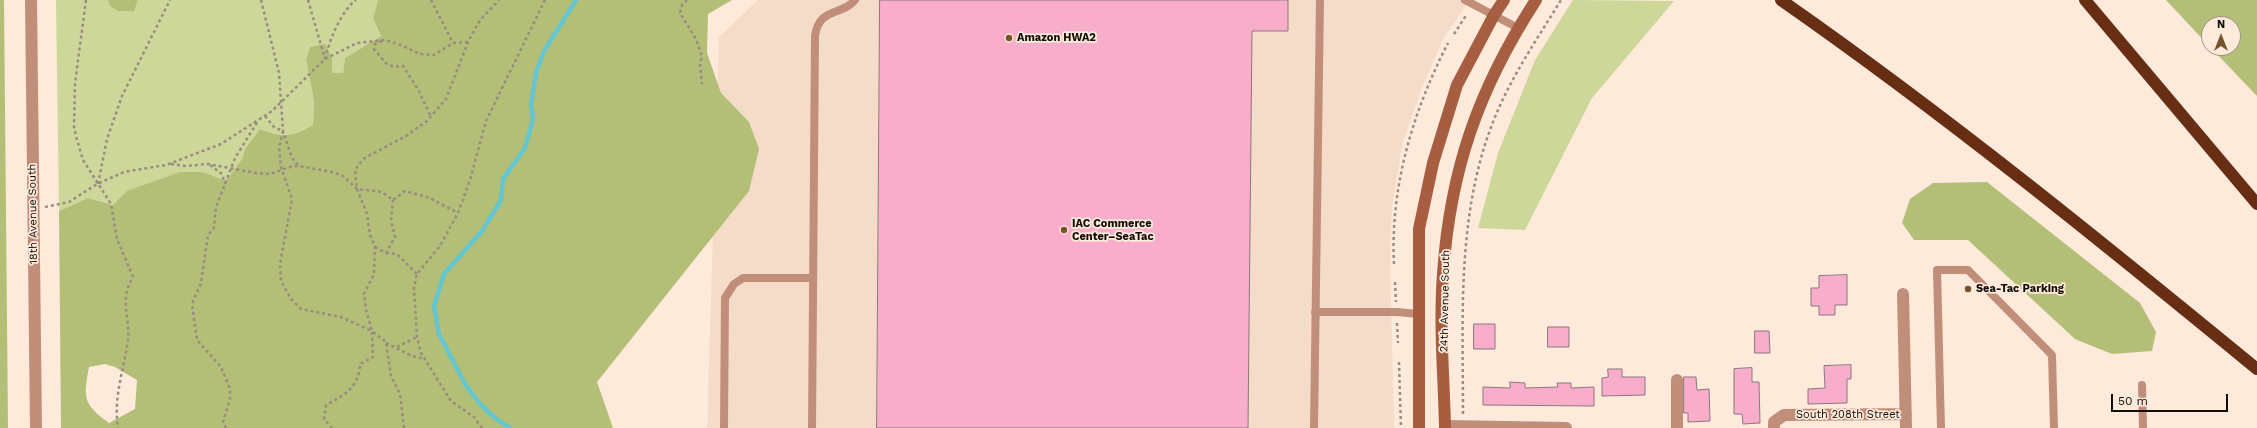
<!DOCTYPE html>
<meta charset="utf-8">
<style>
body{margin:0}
#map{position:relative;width:2257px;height:428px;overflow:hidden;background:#fdeadb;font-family:"Work Sans",sans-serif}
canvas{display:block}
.north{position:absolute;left:2201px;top:16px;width:40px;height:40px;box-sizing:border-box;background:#fdeadb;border:1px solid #9f9186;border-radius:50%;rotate:0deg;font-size:11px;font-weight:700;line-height:16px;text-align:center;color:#110b06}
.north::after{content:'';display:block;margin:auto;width:14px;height:18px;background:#77532d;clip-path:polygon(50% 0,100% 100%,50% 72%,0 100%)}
.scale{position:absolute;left:2111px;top:394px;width:117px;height:18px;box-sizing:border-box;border:2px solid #110b06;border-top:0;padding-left:5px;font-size:12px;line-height:14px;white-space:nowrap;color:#110b06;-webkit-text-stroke:3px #fdeadb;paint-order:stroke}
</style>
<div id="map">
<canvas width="2257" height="428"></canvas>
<div class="north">N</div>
<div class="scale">50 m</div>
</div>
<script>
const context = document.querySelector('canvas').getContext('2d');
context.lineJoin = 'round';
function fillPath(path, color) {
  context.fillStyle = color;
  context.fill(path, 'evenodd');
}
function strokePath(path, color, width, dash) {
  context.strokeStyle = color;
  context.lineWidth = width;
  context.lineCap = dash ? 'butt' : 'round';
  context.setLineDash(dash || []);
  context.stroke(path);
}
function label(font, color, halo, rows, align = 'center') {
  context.font = font + ' "Work Sans",sans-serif';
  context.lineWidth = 3.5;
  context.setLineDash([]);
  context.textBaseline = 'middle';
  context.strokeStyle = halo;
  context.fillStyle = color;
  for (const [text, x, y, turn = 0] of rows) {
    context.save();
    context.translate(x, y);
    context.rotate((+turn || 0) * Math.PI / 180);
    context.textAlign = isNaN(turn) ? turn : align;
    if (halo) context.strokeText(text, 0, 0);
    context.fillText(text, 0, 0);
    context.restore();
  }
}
fillPath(new Path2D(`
 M758,0H1470L1444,37L1422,88L1403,142L1392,206L1390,257L1394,428H707L719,37Z`), '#f5dcc8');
fillPath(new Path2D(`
 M56,0H108L109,5L133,11L138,0H378L373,18L381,36L345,58L343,73H332V57L306,60L314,101L313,125C291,136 285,138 260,129L245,149L242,159L226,182L203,172L158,181L138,188L113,205L88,198L59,211Z
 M1573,0L1674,1L1592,98L1525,230L1478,228L1498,153L1535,60Z`), '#cdd799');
fillPath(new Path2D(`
 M0,0H4L8,428H0Z
 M108,0H138L134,11H118L109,5Z
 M378,0H732L708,14L707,53L721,93L749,122L759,149L749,191L597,382L613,428H61L59,211L88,198L113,205L127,191L180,172H203L226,181L242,159L245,149L260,129C284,138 291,137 313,125L314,101L306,60L310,47L325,44L332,57V73H343L345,58L381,36L373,18ZM105,364L115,367L137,380L135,409L109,423C83,404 83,398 89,367Z
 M2166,0H2257V96L2211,48H2233V24H2209V46Z
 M1987,182L2140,303L2156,332L2152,351L2112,354L2075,339L1968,240H1914L1902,223L1910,199L1933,183Z`), '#b3be77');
strokePath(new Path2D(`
 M510,428L495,418L480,404L465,384L439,334L434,306L444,274L482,231L501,200L503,179L525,148L533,119L531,105L536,73L544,51L576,0`), '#63c6d1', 4.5);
const building = new Path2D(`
 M880,0H1288V31H1252L1248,428H877Z
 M1847,275V305H1835V315H1819V306H1811V288H1819V276Z
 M1474,324H1495V349H1474Z
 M1548,327H1569V347H1548Z
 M1755,331H1769L1770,353H1755Z
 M1851,365V379H1847V403L1808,404V389L1825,388L1824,366Z
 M1752,368V382H1759L1760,423L1743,424L1742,414H1734V369Z
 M1608,369H1622V377H1645V395L1602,396V378L1608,377Z
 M1684,377H1696L1697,390L1709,389L1710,421L1688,422V413H1684Z
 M1510,382L1525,383V388L1558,387L1557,383H1571V388L1594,387V406L1483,405V387L1510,388Z`);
fillPath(building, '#f8adca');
strokePath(building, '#8c767e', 1);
strokePath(new Path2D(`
 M86,0L75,83L74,127L77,140L83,160L111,204L117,239L133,277C119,300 130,315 128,340C124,370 113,397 118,428
 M261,0L279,73L283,131L292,158L299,166L332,172L343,176L357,189L382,192L393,200L405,191L430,198L458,213
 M308,0L325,59
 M431,0L453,43
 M687,0L682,5L680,13L696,39L702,56L700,65L702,84
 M1454,34L1467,14
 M382,41L375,44L374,49C386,62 384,68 403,66L419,91L431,117
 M325,59C329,41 341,11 356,0
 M265,116L274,127L283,131L279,148L281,167L292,199L280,264L281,281L291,299L301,309L341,317L372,331L373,357L360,364C359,387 345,395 326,405L324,419L332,428
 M171,164L185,166L208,164L256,173L270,174L293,166H299
 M210,165L222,174L225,184
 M98,184L107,139L122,96L170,0
 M45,207L69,202L97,184L124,172L166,165L221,144L272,111L325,59L357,43L385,40L401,45L420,54L434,55L453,43L468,42
 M375,247L386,253L395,237L391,220L393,200
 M386,253L397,254L417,274
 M1394,264C1390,187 1413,111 1448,43
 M1395,282L1396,302
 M1397,323L1398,343
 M386,343L412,356L425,359
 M397,347L417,337
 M1399,362L1401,428
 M1463,414C1463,312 1456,206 1498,110C1515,71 1539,36 1561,0
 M226,428L223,422L230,399V389L221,367L197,340L192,304L201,283L208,235L214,228L216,207L235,158L258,121
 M404,428L400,394L391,376L386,342L372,331L366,310L364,294L374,274L375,246L370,235L367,214L357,189L355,170L363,159L406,136L427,121L446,99L468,42L480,20L499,0
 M482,428L474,417L451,401L421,353L417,337L414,288L417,274L440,246L458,213L470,180L486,121L545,0`), '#998c81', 2.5, [3, 3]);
strokePath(new Path2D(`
 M1465,0L1518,28
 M1315,312H1397L1418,314
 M2142,385L2143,428
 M724,428L725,298L734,284L743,278H813
 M812,428L815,36C819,7 842,16 855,0
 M1314,428L1320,0
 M1941,428L1937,270H1968L2052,355L2054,428`), '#c18e7a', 8);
strokePath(new Path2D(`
 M31,0L36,428
 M1903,294L1906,428
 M1677,380V428
 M1445,426L1566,428
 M1774,428V422L1784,415L1906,414`), '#c18e7a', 12);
strokePath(new Path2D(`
 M1419,428V229L1433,163L1457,85L1494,15L1504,0
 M1445,428C1444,377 1439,325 1443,274C1450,169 1479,88 1536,0`), '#a75e40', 12);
strokePath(new Path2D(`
 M1781,0C1946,115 2102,242 2257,369
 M2085,0L2257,204`), '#682e14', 12);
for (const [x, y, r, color] of [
 [1009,38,4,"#77532d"],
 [1064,230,4,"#77532d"],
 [1968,289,4,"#77532d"]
]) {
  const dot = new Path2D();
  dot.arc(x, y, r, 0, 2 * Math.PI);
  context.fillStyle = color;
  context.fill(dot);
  strokePath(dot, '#fdeadb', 1.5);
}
label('bold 11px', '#110b06', '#fdeadb', [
 ["Amazon HWA2",1017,38],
 ["IAC Commerce",1072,224],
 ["Center–SeaTac",1072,237],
 ["Sea-Tac Parking",1976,289]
], 'left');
label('11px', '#110b06', '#fdeadb', [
 ["18th Avenue South",33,214,-91],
 ["24th Avenue South",1445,301,-89],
 ["South 208th Street",1848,415]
]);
</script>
